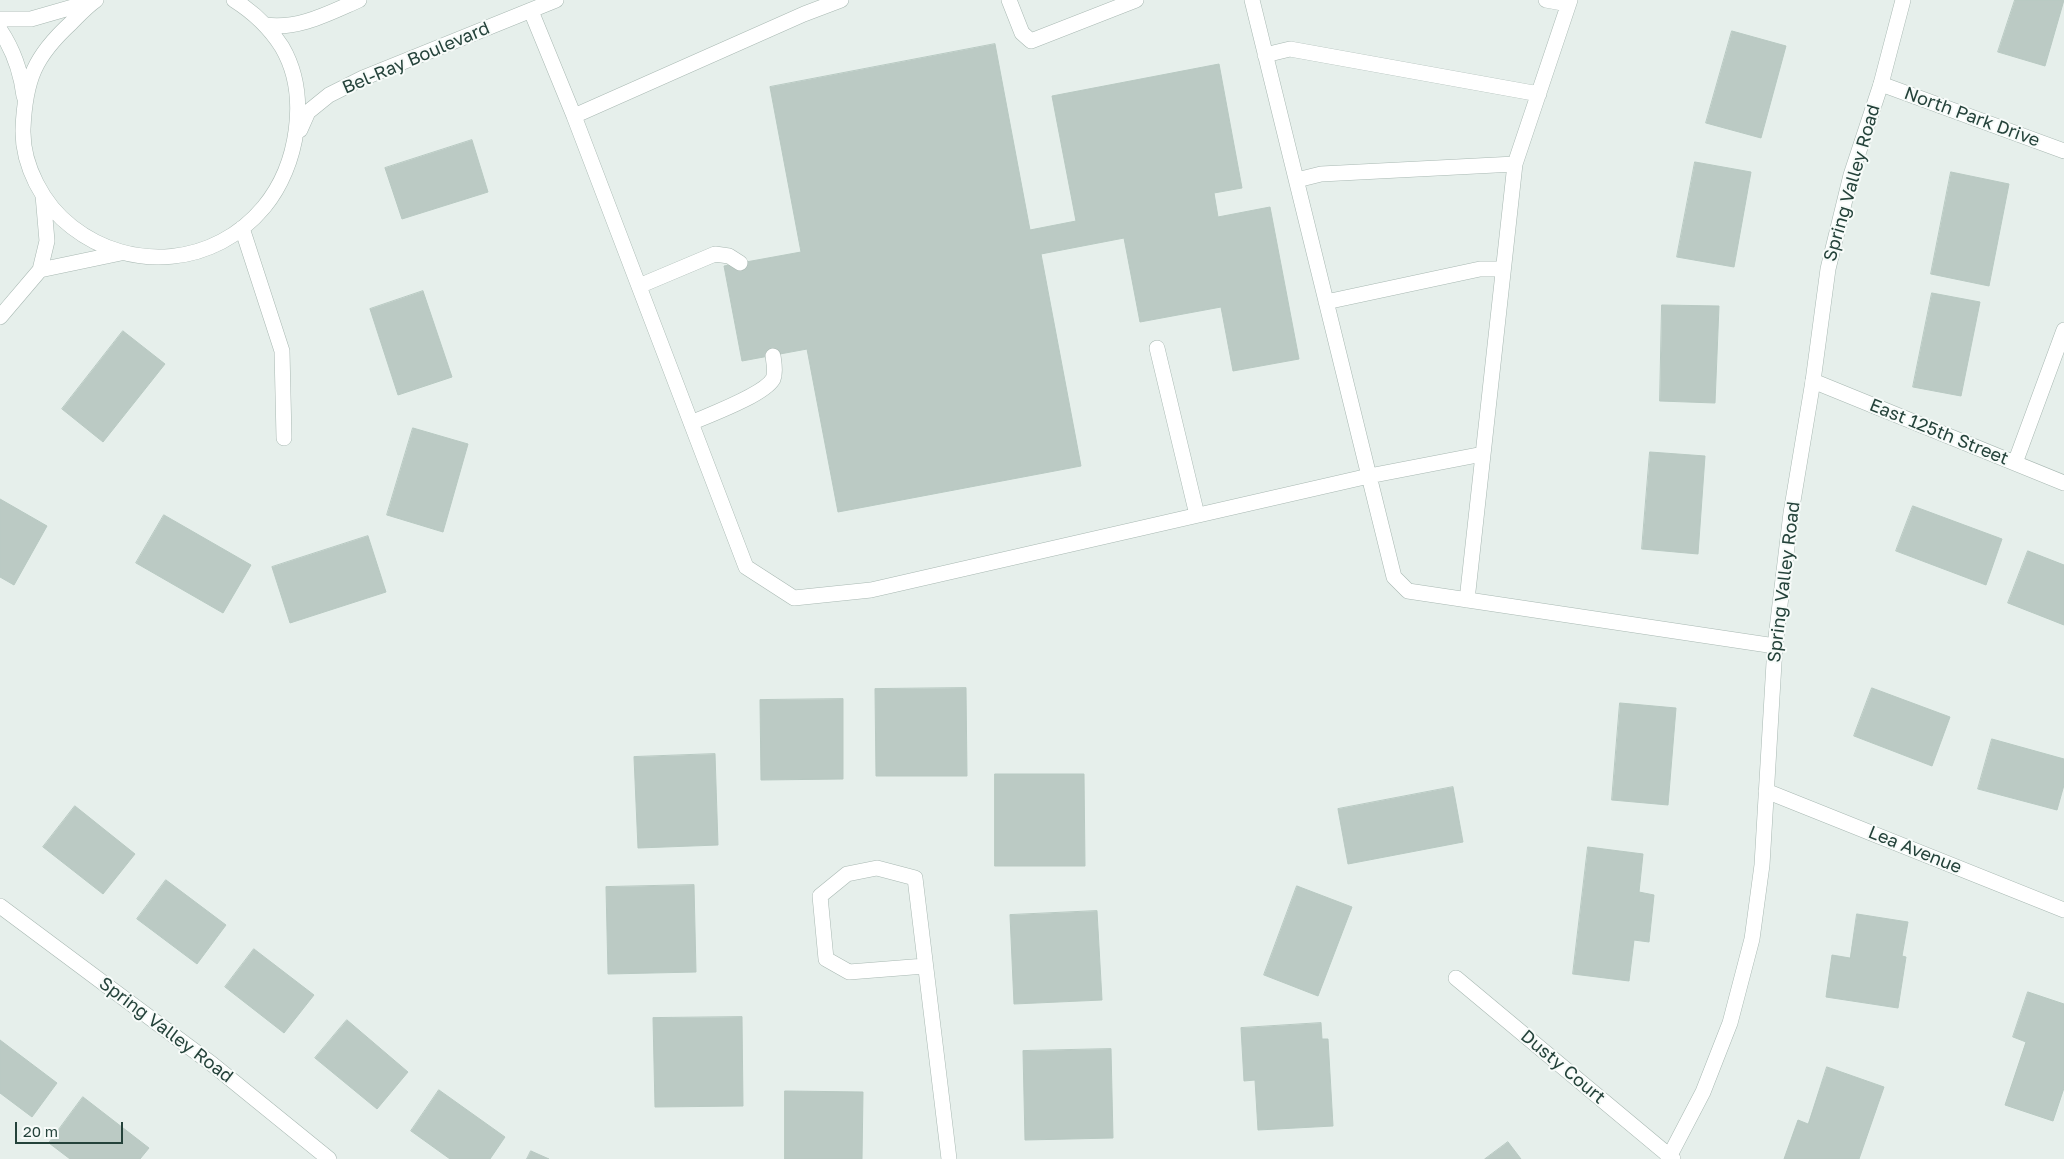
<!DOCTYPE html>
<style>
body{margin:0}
#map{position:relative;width:2064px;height:1159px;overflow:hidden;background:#e6efeb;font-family:"Golos Text",sans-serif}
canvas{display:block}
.scale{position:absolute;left:15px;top:1122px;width:108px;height:22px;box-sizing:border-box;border:2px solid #24423a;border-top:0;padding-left:6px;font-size:15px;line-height:18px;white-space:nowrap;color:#24423a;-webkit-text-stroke:4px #f7fbf9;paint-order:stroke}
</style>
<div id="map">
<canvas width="2064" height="1159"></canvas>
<div class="scale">20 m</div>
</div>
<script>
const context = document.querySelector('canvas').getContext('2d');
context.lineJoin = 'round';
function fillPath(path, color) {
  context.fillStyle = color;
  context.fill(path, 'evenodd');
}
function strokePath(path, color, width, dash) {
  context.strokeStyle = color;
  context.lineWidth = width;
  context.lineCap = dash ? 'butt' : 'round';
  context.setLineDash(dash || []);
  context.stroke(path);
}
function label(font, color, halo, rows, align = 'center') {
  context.font = font + ' "Golos Text",sans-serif';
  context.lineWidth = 4;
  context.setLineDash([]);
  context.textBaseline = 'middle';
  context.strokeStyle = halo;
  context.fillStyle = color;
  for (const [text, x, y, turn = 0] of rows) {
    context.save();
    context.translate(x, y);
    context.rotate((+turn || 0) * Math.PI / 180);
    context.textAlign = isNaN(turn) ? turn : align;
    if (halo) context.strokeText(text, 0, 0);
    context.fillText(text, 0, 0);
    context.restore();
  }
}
const building = new Path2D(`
 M2015,0H2064L2045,66L1998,52Z
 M1732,31L1786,46L1761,138L1706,123Z
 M995,44L1030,230L1076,221L1052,96L1219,64L1242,188L1214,193L1218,217L1270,207L1299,359L1233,371L1221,307L1140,322L1124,238L1041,254L1081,466L838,512L807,349L742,361L724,266L801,252L770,87Z
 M472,140L488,192L402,219L385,168Z
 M1695,162L1751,172L1734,267L1677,257Z
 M1951,172L2009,184L1989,286L1931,274Z
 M423,291L452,377L398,395L370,309Z
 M1932,293L1980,302L1961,396L1913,387Z
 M1662,305L1719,306L1715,403L1660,401Z
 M123,331L165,364L103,442L62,409Z
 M413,428L468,444L443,532L387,515Z
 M1650,452L1705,456L1698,554L1642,549Z
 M0,499L47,526L14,585L0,577Z
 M1913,506L2002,539L1986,585L1896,551Z
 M164,515L251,565L223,613L136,563Z
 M368,536L386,592L290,623L272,567Z
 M2028,551L2064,565V625L2008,603Z
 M966,688L967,776H876L875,689Z
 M1872,688L1950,717L1932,766L1854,736Z
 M843,699V779L761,780L760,700Z
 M1620,703L1676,708L1668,805L1612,800Z
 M1992,739L2064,759V785L2057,810L1978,789Z
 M715,754L718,845L638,848L634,757Z
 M995,774H1084L1085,866H995Z
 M1453,787L1463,842L1348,864L1338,809Z
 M75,806L135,854L103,894L43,847Z
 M1588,847L1643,854L1639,892L1654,895L1649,942L1634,940L1629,981L1573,974Z
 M166,880L226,925L197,964L137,919Z
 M694,885L696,972L608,974L606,887Z
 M1297,886L1352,907L1318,996L1264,975Z
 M1097,911L1102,1000L1014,1004L1010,915Z
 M1857,914L1908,922L1902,956L1906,957L1898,1008L1826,997L1832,955L1850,958Z
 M254,949L314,995L284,1033L225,987Z
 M2028,992L2064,1004V1088L2053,1121L2005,1105L2026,1042L2013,1037Z
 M742,1017L743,1106L655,1107L653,1018Z
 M347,1020L408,1072L377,1109L315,1058Z
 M1321,1023L1322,1039H1328L1333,1126L1258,1130L1255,1080L1244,1081L1241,1028Z
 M0,1040L57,1083L32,1117L0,1093Z
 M1111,1049L1113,1138L1025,1140L1023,1051Z
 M1827,1067L1884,1087L1859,1159H1784L1798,1120L1808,1124Z
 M439,1090L505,1137L490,1159H450L411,1131Z
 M785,1091L863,1092L862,1159H785Z
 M83,1097L149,1148L140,1159H70L49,1143Z
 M1508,1142L1521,1159H1485Z
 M531,1151L549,1159H527Z`);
fillPath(building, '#bbcac4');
strokePath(building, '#b8c9c2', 1);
const lane = new Path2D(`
 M1009,0L1022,33L1031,41L1136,0
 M1252,0L1369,476L1483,454
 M1546,0L1568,4
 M531,11L574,116L746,567L794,598L871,590L1369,476L1394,577L1408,591L1775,646
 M1265,55L1290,49L1539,94
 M1881,84L2064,151
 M574,116L804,14L841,0
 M1297,180L1321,174L1515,164
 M639,286L715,254L729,256L740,263
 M1326,302L1480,269H1503
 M1157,348L1197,515
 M1813,381L2064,483
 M691,423C709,415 764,395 773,379C776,372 774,363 773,356
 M2015,463L2064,330
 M1467,600L1515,164L1570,0
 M925,966L849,972L826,959L820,896L847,874L877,868L915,878L949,1159`);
const street = new Path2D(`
 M96,0C87,6 79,15 71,23C35,56 25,79 23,129C22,165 43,205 72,227C131,273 215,266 264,207C298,166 310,95 282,47C270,28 253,12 234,0
 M0,19H31L90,2
 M265,25C298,30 329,13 359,0
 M0,30C14,51 21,72 24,96
 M300,130L308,112L329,95L363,78L556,0
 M242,228L282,351L284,438
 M40,270L121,253
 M0,317L40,270L47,241L43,195
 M1766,791L2064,910
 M0,906L212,1064L329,1159
 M1456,978L1673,1159
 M1668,1159L1703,1092L1730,1023L1752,939L1762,865L1775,646L1791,513L1813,381L1828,269L1851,175L1881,84L1903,0`);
strokePath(lane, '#a8b8b2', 16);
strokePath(street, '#a8b8b2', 16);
strokePath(lane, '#fff', 15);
strokePath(street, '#fff', 15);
label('18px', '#24423a', '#f7fbf9', [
 ["Bel-Ray Boulevard",416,58,-23],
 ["North Park Drive",1972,117,20],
 ["Spring Valley Road",1852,183,-74],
 ["East 125th Street",1939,432,22],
 ["Spring Valley Road",1784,582,-83],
 ["Lea Avenue",1915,850,22],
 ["Spring Valley Road",166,1030,37],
 ["Dusty Court",1563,1067,40]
]);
</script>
